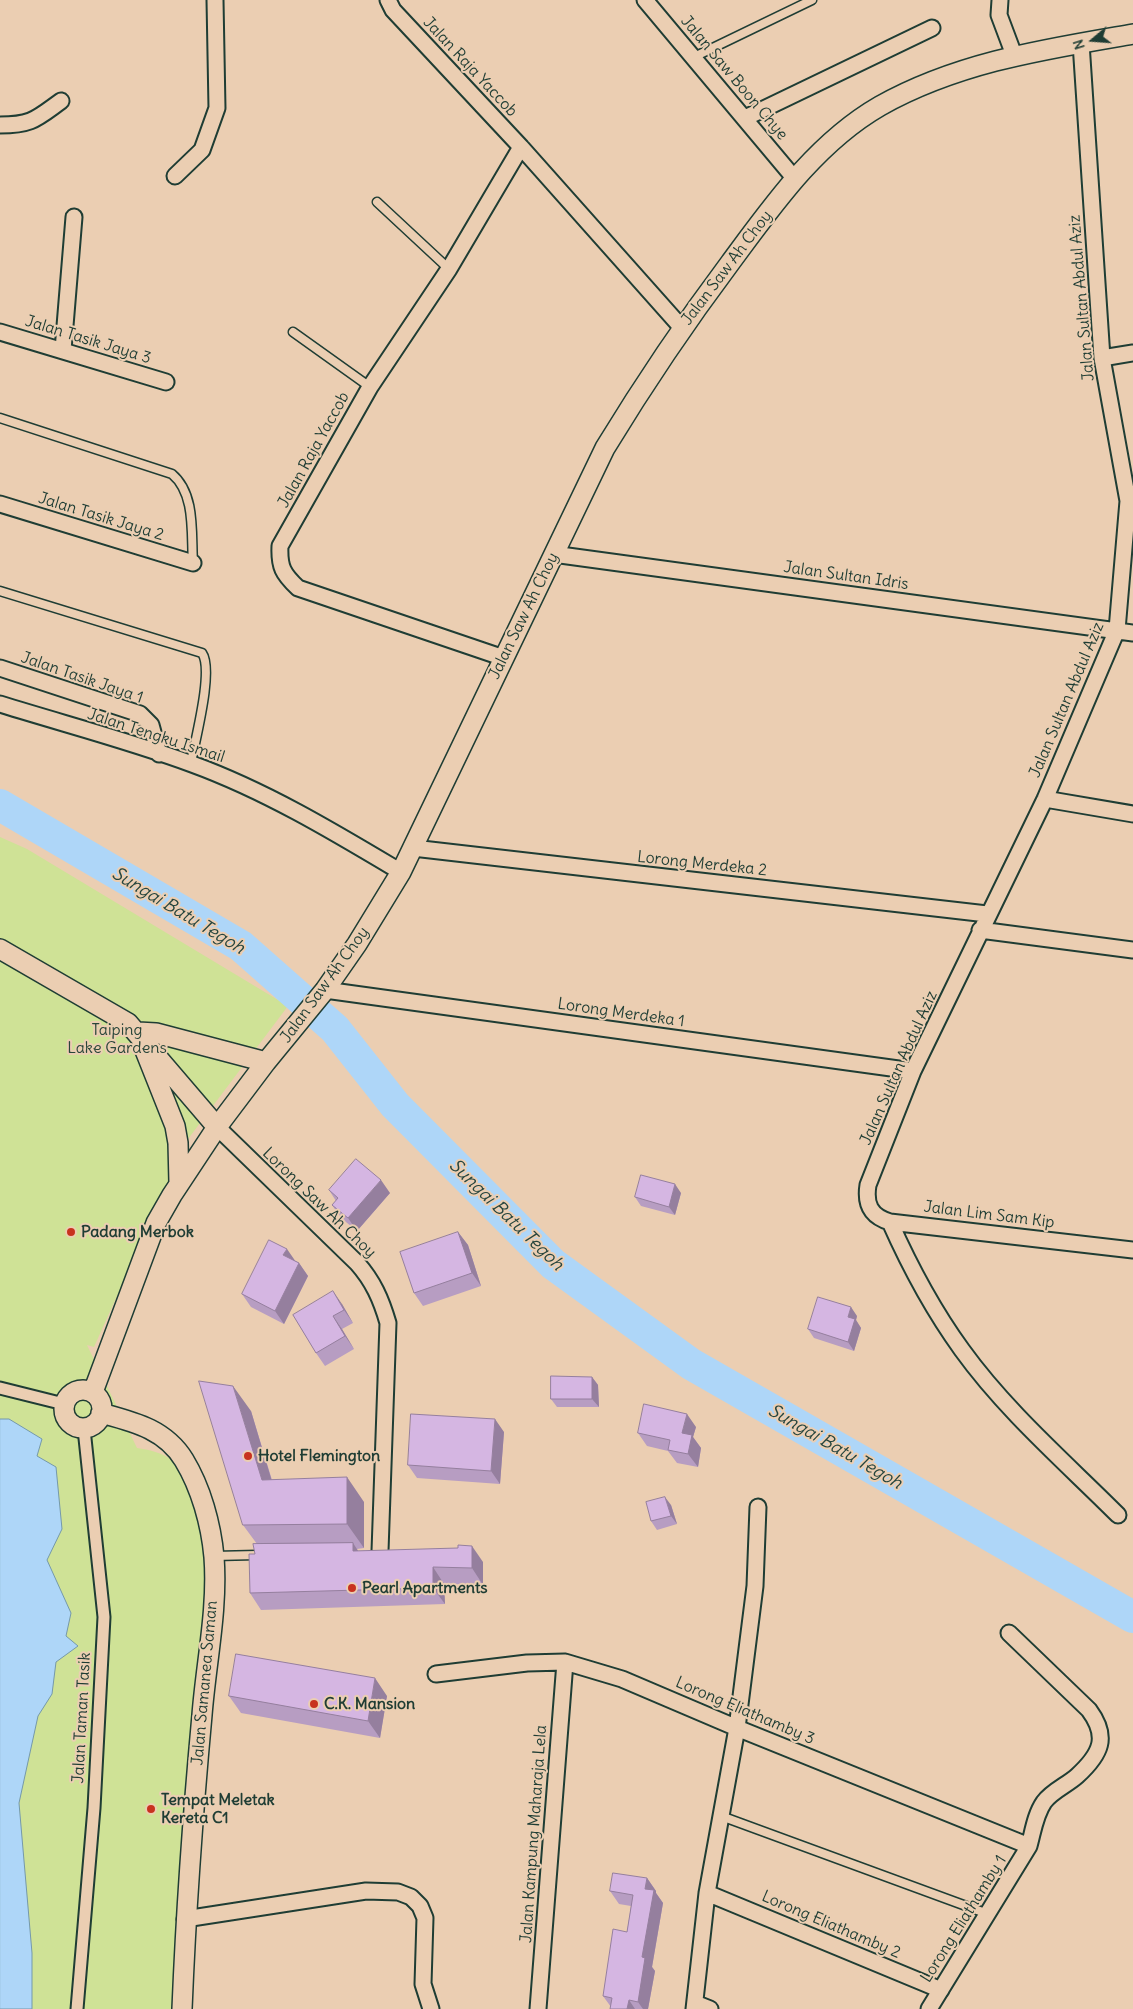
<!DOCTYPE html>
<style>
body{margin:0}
#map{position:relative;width:1133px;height:2009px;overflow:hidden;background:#ebceb2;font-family:Delius,sans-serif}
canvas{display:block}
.north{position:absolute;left:1068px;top:15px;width:50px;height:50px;-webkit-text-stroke:4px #ebceb2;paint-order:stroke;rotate:252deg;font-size:14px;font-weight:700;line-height:20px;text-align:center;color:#1f3d34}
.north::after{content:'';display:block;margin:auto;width:18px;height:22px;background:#1f3d34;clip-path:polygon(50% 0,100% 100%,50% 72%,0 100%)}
</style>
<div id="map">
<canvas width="1133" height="2009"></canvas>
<div class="north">N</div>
</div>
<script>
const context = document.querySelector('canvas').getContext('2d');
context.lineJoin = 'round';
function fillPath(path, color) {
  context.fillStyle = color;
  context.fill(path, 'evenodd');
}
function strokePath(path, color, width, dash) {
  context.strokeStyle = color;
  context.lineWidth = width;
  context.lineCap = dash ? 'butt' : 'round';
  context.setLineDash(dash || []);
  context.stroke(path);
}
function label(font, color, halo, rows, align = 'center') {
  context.font = font + ' Delius,sans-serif';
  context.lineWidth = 4;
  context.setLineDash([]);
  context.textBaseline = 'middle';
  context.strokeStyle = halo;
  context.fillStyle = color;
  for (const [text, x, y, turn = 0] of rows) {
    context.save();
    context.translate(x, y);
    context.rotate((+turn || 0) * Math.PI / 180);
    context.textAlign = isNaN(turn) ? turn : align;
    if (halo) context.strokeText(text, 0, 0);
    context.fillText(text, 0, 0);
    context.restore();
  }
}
fillPath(new Path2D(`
 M0,837L27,849L288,1006L188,1139L94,1347L87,1345L137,1448C149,1450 162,1452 173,1461C193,1477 201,1525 209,1549L175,2009H0Z`), '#cfe296');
const water = new Path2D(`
 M0,1419H9L42,1439L37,1456L56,1467L62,1529L47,1560L71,1613L66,1636L78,1646L56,1662L52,1694L38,1716L19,1803L32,1953V2009H0Z`);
fillPath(water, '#aed6f8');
strokePath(water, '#7599aa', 1);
strokePath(new Path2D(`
 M0,805L241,946L335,1029L395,1105L553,1264L691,1364L1133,1617`), '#aed6f8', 32);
const service = new Path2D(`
 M694,57L812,0
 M377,202L449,269
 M293,332L370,387
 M0,418L172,474C196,494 191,534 193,563
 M0,591L202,653C214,670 195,740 191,763
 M214,1556L257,1555
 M721,1816L988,1914`);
const pedestrian = new Path2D(`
 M0,1388L64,1404
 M77,2009L94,1808L104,1617L84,1429`);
const minor = new Path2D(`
 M388,0L393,10L521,147L682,328
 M645,0L795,179
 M1000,0L999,15L1014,55
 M1081,43L1102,358L1128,501L1117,630L1045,799L913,1071L868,1185C865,1204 870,1216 890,1222L1133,1250
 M745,118L932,28
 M0,125C32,125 36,119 61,101
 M175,176L202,150L217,108L215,0
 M0,332L166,382
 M63,350L74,217
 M1102,358L1133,353
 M0,504L193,563
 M553,554L1133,633
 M504,658L298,588C283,574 279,567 280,546L370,387L449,269L521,147
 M0,668L140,714L151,725L159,754
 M0,704C64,724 130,741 192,764C266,791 334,832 401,872
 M1045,799L1133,814
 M413,848L987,914
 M980,930L1133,950
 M325,990L913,1071
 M217,1127L357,1263C373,1281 381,1299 388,1323L380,1551
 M890,1222C910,1267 933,1310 962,1350C1006,1411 1065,1462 1118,1515
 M436,1674L527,1663L565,1662L622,1679L737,1728L1029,1846
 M707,1893L941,1990
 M185,1919L366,1891L398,1892L411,1897L420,1906L425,1918L423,1984L431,2009
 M695,2003L710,2009
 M538,2009L565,1662
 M694,2009L707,1893L737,1728L755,1586L758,1507
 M929,2009L1029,1846C1033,1832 1035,1815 1044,1802C1052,1791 1067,1785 1077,1776C1101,1754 1109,1737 1089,1710L1009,1633`);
const tertiary = new Path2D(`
 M0,949L128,1023L217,1127
 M138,1032L156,1033L266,1062
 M142,1043L175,1126L178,1143L179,1183
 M64 1409a19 19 0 1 1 38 0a19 19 0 1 1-38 0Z
 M93,1392L156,1223L172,1195L217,1127L266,1062L325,990L357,944L401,872L605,448C644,384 685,323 730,263C773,205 816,143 880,106C958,62 1046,49 1133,34
 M101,1413C134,1422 165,1429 184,1460C201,1488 211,1524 214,1557C218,1609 206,1663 202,1715C193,1813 186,1911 182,2009`);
strokePath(service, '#1f3d34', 11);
strokePath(pedestrian, '#1f3d34', 15);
strokePath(minor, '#1f3d34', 19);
strokePath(tertiary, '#1f3d34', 22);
strokePath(service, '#ebceb2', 8);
strokePath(pedestrian, '#ebceb2', 11);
strokePath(minor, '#ebceb2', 15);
strokePath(tertiary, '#ebceb2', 19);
fillPath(new Path2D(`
 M329,1190L390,1193L357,1231L341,1218L332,1205L336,1201Z
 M681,1193L675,1215L641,1206L635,1197Z
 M458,1232L468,1245L481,1286L423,1306L414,1293Z
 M296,1261L299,1263L308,1276L284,1324L251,1307L242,1294Z
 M342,1304L353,1323L342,1329L354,1349L325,1366L316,1353L293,1315Z
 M857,1316L856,1320L861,1328L854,1351L814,1338L808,1329Z
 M592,1377L598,1385L599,1407H557L551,1399Z
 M251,1411L272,1480L364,1502V1548L357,1549L358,1551L483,1562V1585L444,1584L445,1604L261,1610L250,1593L257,1544L243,1525Z
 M696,1427L693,1437L701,1448L698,1467L677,1463L668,1451L647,1446L638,1433Z
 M504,1432L500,1484L417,1478L408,1465Z
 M671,1505L677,1524L657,1530L651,1521Z
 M229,1696H387L380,1738L241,1713Z
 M647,1878L656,1891V1893L663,1903L652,1967L655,1971L648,2009H610L611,2007L603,1996L627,1932L631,1906L619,1904L610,1891Z`), '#b79dc2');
fillPath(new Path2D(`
 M381,1180L390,1193L357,1231L348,1218Z
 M675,1184L681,1193L675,1215L669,1207Z
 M458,1232L468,1245L481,1286L472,1273Z
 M287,1249L296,1262L283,1255Z
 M299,1263L308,1276L284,1324L275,1311Z
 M333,1291L342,1304L353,1323L344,1310Z
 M851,1307L857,1316L856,1320L861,1328L854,1351L848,1342V1317Z
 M333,1316L342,1329L354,1349L345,1336Z
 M592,1377L598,1385L599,1407L592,1399Z
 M233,1386L251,1411L279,1505L262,1480Z
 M687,1414L696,1427L693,1437L701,1448L698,1467L688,1454L682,1433Z
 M495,1419L504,1432L500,1484L491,1471Z
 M347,1477L364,1502V1548L347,1524Z
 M665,1497L671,1505L677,1524L671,1516Z
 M353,1543L364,1560L353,1551Z
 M472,1546L483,1562V1585L472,1568Z
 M433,1567L444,1584L445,1604L433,1588Z
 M375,1678L387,1696L380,1738L368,1721Z
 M647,1878L656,1891V1893L663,1903L652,1967L655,1971L648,2009H643L638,2002L642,1957L645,1889Z
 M629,2000L635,2009H627Z`), '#957f9e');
const building = new Path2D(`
 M356,1159L381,1180L348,1218L332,1205L338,1198L329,1190Z
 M641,1175L675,1184L669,1207L635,1197Z
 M458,1232L472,1273L414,1293L400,1252Z
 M269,1240L287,1249L283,1255L299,1263L275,1311L242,1294Z
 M333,1291L344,1310L333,1316L345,1336L316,1353L293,1315Z
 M818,1297L851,1307L848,1317L855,1319L848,1342L808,1329Z
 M551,1376L592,1377V1399H551Z
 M199,1381L233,1386L262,1480L347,1477V1524L243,1525Z
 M644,1404L687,1414L682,1433L692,1435L688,1454L668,1450L670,1440L638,1433Z
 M411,1414L495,1419L491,1471L408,1465Z
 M665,1497L671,1516L651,1521L646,1502Z
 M353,1543V1551L458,1548V1545L472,1546V1568L433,1567V1588L250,1593L249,1554H255L253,1544Z
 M236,1654L375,1678L368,1721L229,1696Z
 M613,1873L647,1878L645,1889L654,1890L642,1957L645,1958L638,2002L629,2000L627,2009H610L612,1998L603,1996L613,1929L627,1932L633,1895L610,1891Z`);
fillPath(building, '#d5b6e2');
strokePath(building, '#957f9e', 1);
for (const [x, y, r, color] of [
 [71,1232,5,"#c8321e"],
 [248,1456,5,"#c8321e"],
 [352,1588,5,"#c8321e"],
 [314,1704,5,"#c8321e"],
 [151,1809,5,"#c8321e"]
]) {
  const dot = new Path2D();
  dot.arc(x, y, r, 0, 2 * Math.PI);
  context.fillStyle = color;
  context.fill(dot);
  strokePath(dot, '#ebceb2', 2);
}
label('16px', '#1f3d34', '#ebceb2', [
 ["Jalan Raja Yaccob",470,67,47],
 ["Jalan Saw Boon Chye",734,78,50],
 ["Jalan Saw Ah Choy",727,268,-53],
 ["Jalan Sultan Abdul Aziz",1082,298,-95],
 ["Jalan Tasik Jaya 3",88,340,17],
 ["Jalan Raja Yaccob",314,450,-61],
 ["Jalan Tasik Jaya 2",101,517,17],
 ["Jalan Sultan Idris",846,576,8],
 ["Jalan Saw Ah Choy",524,616,-64],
 ["Jalan Tasik Jaya 1",82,678,19],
 ["Jalan Sultan Abdul Aziz",1067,700,-67],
 ["Jalan Tengku Ismail",156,736,18],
 ["Lorong Merdeka 2",702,864,6],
 ["Jalan Saw Ah Choy",325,985,-54],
 ["Lorong Merdeka 1",621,1013,8],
 ["Jalan Sultan Abdul Aziz",899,1068,-66],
 ["Lorong Saw Ah Choy",319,1203,44],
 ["Jalan Lim Sam Kip",989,1215,7],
 ["Jalan Samanea Saman",205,1683,-85],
 ["Lorong Eliathamby 3",745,1711,23],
 ["Jalan Taman Tasik",82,1718,-87],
 ["Jalan Kampung Maharaja Lela",534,1834,-86],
 ["Lorong Eliathamby 1",964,1919,-58],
 ["Lorong Eliathamby 2",831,1925,23]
]);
label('16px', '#284539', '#ebceb2', [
 ["Taiping",117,1030],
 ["Lake Gardens",117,1048]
]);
label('bold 16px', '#1f3d34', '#ebceb2', [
 ["Padang Merbok",81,1232],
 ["Hotel Flemington",258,1456],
 ["Pearl Apartments",362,1588],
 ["C.K. Mansion",324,1704],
 ["Tempat Meletak",161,1800],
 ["Kereta C1",161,1818]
], 'left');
label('italic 18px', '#26453e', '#ebceb2', [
 ["Sungai Batu Tegoh",178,911,31],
 ["Sungai Batu Tegoh",506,1215,44],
 ["Sungai Batu Tegoh",835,1447,30]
]);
</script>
